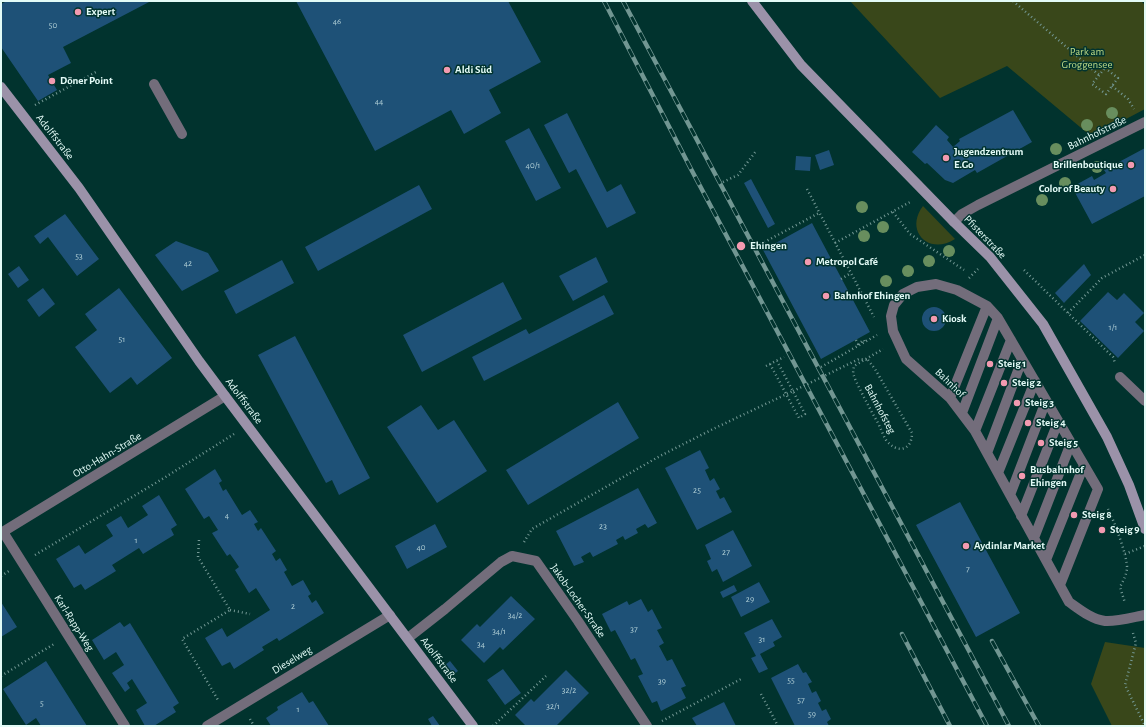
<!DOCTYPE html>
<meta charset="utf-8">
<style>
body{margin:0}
#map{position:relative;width:1146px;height:727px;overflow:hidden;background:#01332e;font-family:"Alegreya Sans",sans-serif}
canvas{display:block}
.frame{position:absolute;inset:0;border:2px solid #e3fbf7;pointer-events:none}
</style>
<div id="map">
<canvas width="1146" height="727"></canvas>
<div class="frame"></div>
</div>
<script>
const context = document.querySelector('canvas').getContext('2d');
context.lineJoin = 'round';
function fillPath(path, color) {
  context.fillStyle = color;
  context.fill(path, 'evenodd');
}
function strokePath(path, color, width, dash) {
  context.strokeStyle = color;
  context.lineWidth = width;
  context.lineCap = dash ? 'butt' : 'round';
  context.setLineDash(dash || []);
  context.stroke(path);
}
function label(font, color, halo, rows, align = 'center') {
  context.font = font + ' "Alegreya Sans",sans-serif';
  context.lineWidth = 3;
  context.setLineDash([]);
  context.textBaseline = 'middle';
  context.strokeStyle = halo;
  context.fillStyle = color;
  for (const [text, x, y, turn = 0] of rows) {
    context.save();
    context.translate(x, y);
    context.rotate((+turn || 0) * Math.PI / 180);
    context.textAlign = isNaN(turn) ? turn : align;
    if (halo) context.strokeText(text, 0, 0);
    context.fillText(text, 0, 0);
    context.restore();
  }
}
fillPath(new Path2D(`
 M850,1H1141L1145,5V109L1092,137L1007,66L940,98Z
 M923,206L955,239C929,256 904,231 923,206Z
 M1105,642L1145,648V726H1112L1091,684Z`), '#39471a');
fillPath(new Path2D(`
 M7,1H151L63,47L71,63L48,75L57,90L38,101L1,47V4Z
 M296,1H508L541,62L489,90L501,113L464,134L451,110L375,151Z
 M1013,110L1032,142L977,173L975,170L953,183L945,180L927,163L925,164L912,152L936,125L949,137L947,140L953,147L960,141L959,139Z
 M567,113L607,192L621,184L636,213L607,228L576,169L569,173L544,125Z
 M529,128L561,188L536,201L505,141Z
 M1145,148V196L1092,224L1072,187L1092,176L1094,180L1106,173L1104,170Z
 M829,150L834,165L820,170L815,155Z
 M796,156L811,157L810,171L795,170Z
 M751,179L775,224L768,228L744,183Z
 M419,185L432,209L318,271L305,247Z
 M65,214L99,259L77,276L48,237L40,244L34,236Z
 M812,223L870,332L821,359L763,250Z
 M176,241L208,253L219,271L182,291L155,255Z
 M596,257L608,282L573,301L559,276Z
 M282,260L294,283L236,314L224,291Z
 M1084,264L1091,275L1064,303L1055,293Z
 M19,266L29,280L18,288L8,274Z
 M503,282L522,319L422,372L403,335Z
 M43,288L55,304L39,317L27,300Z
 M119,288L172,358L137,385L131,377L110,393L75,347L97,330L85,314Z
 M1108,292L1117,300L1124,293L1144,313L1135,322L1144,331L1118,358L1080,321Z
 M604,295L614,314L484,381L472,357L526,329L529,334Z
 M922 319a12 12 0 1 1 24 0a12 12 0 1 1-24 0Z
 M295,336L370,478L339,495L332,480L326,483L258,355Z
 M618,402L639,438L528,505L506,470Z
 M421,405L438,430L454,420L487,471L437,503L387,427Z
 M700,450L709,468L705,470L710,481L714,478L720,489L716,491L720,499L724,497L732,512L697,530L665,468Z
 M215,469L222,481L219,483L223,491L226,489L242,515L250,510L258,522L254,524L258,531L261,528L276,551L272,554L276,561L280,558L287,570L284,572L292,586L303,580L311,594L308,596L312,603L316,600L324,613L279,641L277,638L262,647L264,650L234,669L230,662L222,666L205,638L222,628L227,637L270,610L256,588L249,593L235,570L239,567L235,561L230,554L227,556L212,533L218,530L209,516L204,519L185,489Z
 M638,488L657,523L648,528L645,524L636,529L638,533L625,540L623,536L616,540L618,544L593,557L590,552L581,557L584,562L574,566L556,531Z
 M159,495L177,525L171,529L174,535L143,554L139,548L112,565L116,571L85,590L81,584L74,588L56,559L79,545L85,554L113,536L106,525L121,516L128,528L148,515L142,506Z
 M960,502L1020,613L976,637L916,525Z
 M435,524L447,547L407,569L395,546Z
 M733,530L752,566L723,582L717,569L712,572L707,561L711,559L705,545Z
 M759,582L770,602L741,617L731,597Z
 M734,585L737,591L723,598L720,592Z
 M511,596L535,619L503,650L500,647L484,663L461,640L477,624L480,627Z
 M641,599L648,612L652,609L662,628L657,630L664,643L659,646L667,661L672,659L686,686L681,688L686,698L661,711L657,701L652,703L638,676L643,674L635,658L631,660L615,630L611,632L602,614L627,601L629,605Z
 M1,602L17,627L1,637Z
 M772,619L782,637L773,642L775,646L760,654L768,669L759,673L751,658L756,656L744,633Z
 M120,622L124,627L130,623L179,703L173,707L176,712L154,726H145L136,710L147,703L132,679L127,683L130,688L125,692L112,673L124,665L116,652L104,660L92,640Z
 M46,661L87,726H41L36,718L26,725L3,689Z
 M450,661L458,671L453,675L445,665Z
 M798,664L803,673L806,672L812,682L808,684L812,693L816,691L821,701L818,703L822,711L826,709L831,719L827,722L829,726H795L771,678Z
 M503,669L521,693L505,705L487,680Z
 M566,670L589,693L557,725L558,726H526L515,715L531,699L534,702Z
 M302,692L309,703L313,701L329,726H271L266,718L278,710L277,707Z
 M724,702L736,726H697L692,718Z
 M433,716L440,726H432L428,719Z`), '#1e5177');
strokePath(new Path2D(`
 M1013,1L1099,75
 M1105,68L1118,78L1106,94L1092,84Z
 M1112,86L1128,99L1134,109
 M35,105L96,72
 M723,182L738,175L756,151
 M807,189L874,317
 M893,212L910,234L964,270
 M835,243L912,201
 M757,246L819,213
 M1024,270L1113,357L1115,363
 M969,278L978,269
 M841,279L851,273
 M1068,313L1102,278L1145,255
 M856,340L858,344L864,340L865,342
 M868,360L875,369L912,433C912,451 897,454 886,440C883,435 881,429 878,423C870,409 862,394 855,379L853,373L854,366L883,349
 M770,364L799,418L805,414L777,361
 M766,366L784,357
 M821,367L877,335
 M1108,509C1114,521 1128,557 1127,569C1126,576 1123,581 1120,587L1125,603
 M199,540L198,557L230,610L182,639L218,700
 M524,542L532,529L660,456L713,429L793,391
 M1125,554L1145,546
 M35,555L164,478L234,434
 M1,576L9,571
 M230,610L250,614
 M1133,633L1136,643L1125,685L1145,726
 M1,676L54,644
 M761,694L778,726
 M250,719L254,726
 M662,721L743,678
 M493,726L546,676`), '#749995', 2.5, [1, 3]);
strokePath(new Path2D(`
 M154,84L182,134
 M950,398L987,306
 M962,413L998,318
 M975,431L1011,340
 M987,453L1022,360
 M998,473L1035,381
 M1010,495L1046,401
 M1021,516L1058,422
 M1034,538L1071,443
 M1046,560L1084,465
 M1060,585L1098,489L998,318L987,306L957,290L936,284L917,287L903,294L894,305L891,316L893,331L906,359L950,398L975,431L1069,602C1079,609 1091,619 1105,621C1116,622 1134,617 1145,615`), '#736d7b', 10);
strokePath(new Path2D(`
 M954,222L962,214L978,205L1145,122
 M1120,377L1145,401
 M3,532L125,726
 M1,533L225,396
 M408,638L445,609L501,562L512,556L536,561L578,621L647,726
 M207,726L390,615`), '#736d7b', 10);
strokePath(new Path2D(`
 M752,1L801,65L954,222L990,257L1043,324L1107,437L1129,485L1145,529
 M1,87L79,188L199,361L225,396L473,726`), '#9b92a9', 10);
const rail = new Path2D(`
 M604,1L691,169L987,726
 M623,1L1009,726
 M902,634L950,726
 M992,641L1039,726`);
strokePath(rail, '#719692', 4.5);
strokePath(rail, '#01332e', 3, [9]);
strokePath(new Path2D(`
 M793,391L859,359L868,360`), '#749995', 2.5, [1, 3]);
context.fillStyle = '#688e5e';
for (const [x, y] of [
 [1112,113],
 [1087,125],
 [1056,149],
 [1097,167],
 [1065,183],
 [1042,200],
 [862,207],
 [883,227],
 [864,236],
 [949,251],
 [929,261],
 [908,271],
 [886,281]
]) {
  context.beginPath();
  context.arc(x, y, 6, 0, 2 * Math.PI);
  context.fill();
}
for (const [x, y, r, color] of [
 [78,12,4,"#f29ab0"],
 [447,70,4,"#f29ab0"],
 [52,81,4,"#f29ab0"],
 [946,158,4,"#f29ab0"],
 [1131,165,4,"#f29ab0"],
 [1113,189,4,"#f29ab0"],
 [741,246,5,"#f29ab0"],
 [808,262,4,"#f29ab0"],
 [826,296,4,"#f29ab0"],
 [934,319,4,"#f29ab0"],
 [990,364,4,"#f29ab0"],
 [1004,383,4,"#f29ab0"],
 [1017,403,4,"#f29ab0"],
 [1028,423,4,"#f29ab0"],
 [1041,443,4,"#f29ab0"],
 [1022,476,4,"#f29ab0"],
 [1074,515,4,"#f29ab0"],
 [1102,530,4,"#f29ab0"],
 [966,546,4,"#f29ab0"]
]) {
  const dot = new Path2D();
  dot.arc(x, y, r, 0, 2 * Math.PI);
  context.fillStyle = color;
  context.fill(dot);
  strokePath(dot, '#01332e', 1.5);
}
label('9px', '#b2d0d7', null, [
 ["46",337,21],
 ["50",53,25],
 ["44",379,101],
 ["40/1",533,165],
 ["53",79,256],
 ["42",188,263],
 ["1/1",1113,327],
 ["51",122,339],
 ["25",697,490],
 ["4",227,515],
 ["23",603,526],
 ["1",136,540],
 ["40",421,547],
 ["27",726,552],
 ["7",968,569],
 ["29",750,599],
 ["2",293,606],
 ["34/2",515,615],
 ["37",634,629],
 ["34/1",499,631],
 ["31",762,639],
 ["34",481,644],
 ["55",791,680],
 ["39",662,681],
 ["32/2",569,690],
 ["57",801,700],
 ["5",42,703],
 ["32/1",553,706],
 ["1",298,709],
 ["59",812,714]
]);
label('bold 11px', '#e3fbf7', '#01332e', [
 ["Expert",86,12],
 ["Aldi Süd",455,70],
 ["Döner Point",60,81],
 ["Jugendzentrum",954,152],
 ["E.Go",954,165],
 ["Brillenboutique",1123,165,"right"],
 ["Color of Beauty",1105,189,"right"],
 ["Ehingen",750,246],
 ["Metropol Café",816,262],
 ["Bahnhof Ehingen",834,296],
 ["Kiosk",942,319],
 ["Steig 1",998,364],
 ["Steig 2",1012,383],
 ["Steig 3",1025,403],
 ["Steig 4",1036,423],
 ["Steig 5",1049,443],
 ["Busbahnhof",1030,470],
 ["Ehingen",1030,483],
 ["Steig 8",1082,515],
 ["Steig 9",1110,530],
 ["Aydinlar Market",974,546]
], 'left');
label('11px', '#bdd985', '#01332e', [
 ["Park am",1087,52],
 ["Groggensee",1087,65]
]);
label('11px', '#e3fbf7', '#01332e', [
 ["Bahnhofstraße",1097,133,-26],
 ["Adolffstraße",55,137,52],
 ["Pfisterstraße",985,237,46],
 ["Bahnhof",950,383,44],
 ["Adolffstraße",244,401,53],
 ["Bahnhofsteg",880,409,62],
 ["Otto-Hahn-Straße",107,455,-31],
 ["Jakob-Locher-Straße",578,601,55],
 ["Karl-Rapp-Weg",74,623,58],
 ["Dieselweg",292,660,-31],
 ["Adolffstraße",439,660,53]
]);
</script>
